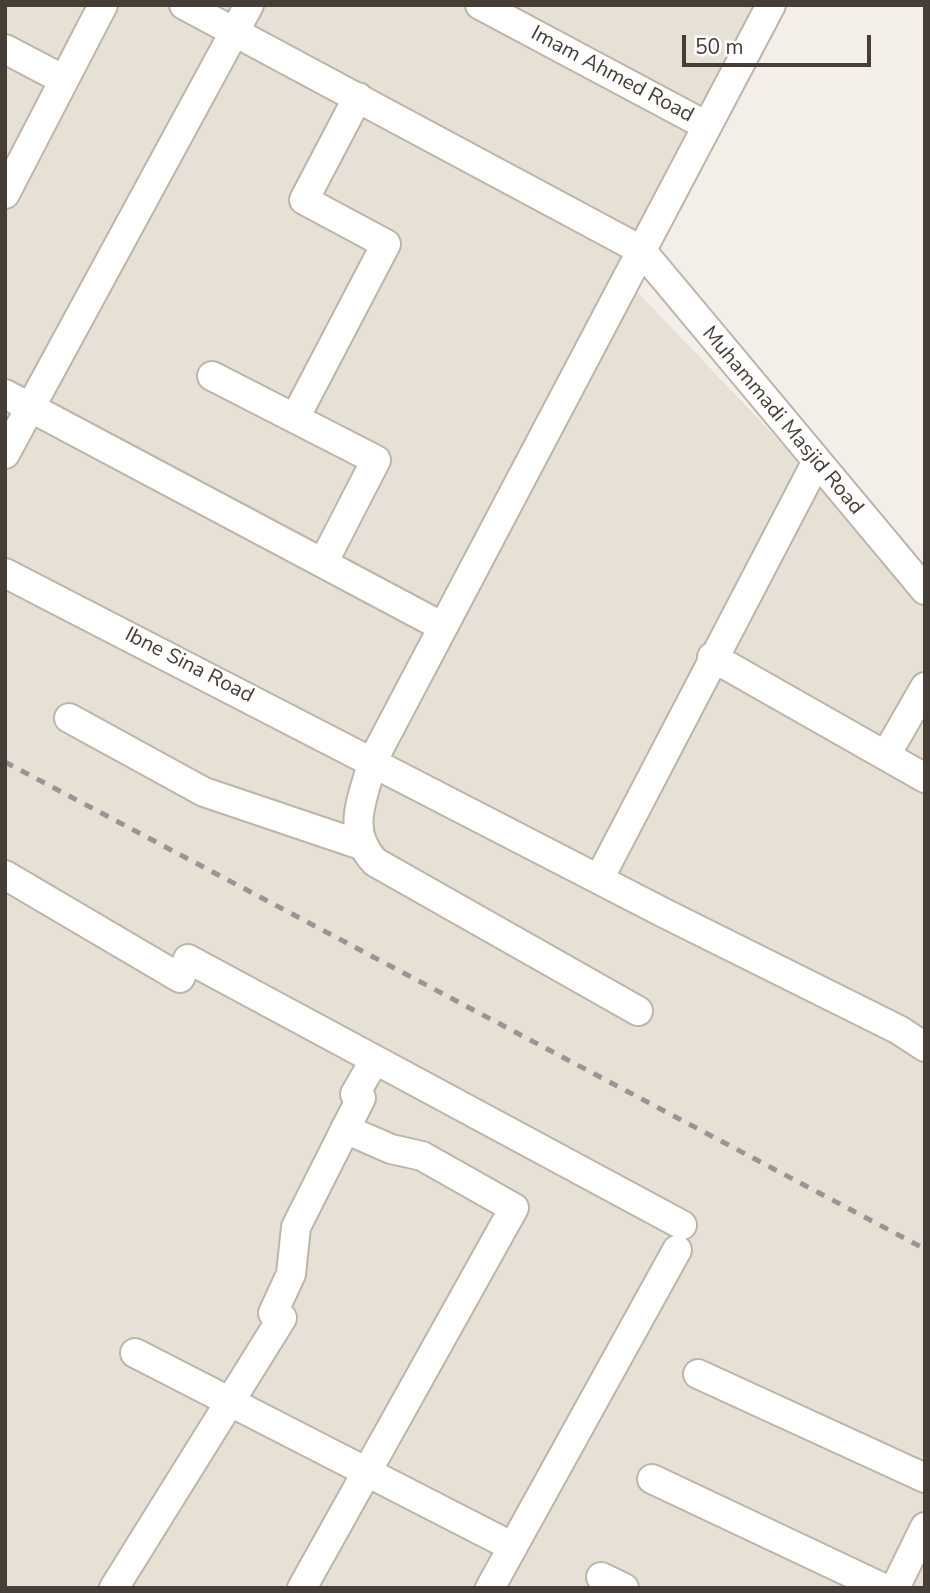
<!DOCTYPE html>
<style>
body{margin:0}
#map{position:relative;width:930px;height:1593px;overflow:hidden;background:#f3eee7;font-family:"Nunito Sans",sans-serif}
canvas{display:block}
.frame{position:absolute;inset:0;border:7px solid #463e36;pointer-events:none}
.scale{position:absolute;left:682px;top:35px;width:189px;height:32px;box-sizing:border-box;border:4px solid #463e36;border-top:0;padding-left:9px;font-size:21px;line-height:24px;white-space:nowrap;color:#463e36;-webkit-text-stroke:5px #fff;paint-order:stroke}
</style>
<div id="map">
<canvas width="930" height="1593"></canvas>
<div class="frame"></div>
<div class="scale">50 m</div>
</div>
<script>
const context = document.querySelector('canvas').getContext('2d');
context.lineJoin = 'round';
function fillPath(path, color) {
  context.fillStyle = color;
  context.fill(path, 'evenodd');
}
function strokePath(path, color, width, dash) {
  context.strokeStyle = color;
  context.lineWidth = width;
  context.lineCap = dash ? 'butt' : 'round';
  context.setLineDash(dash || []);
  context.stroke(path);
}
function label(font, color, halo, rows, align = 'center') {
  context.font = font + ' "Nunito Sans",sans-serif';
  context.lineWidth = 5;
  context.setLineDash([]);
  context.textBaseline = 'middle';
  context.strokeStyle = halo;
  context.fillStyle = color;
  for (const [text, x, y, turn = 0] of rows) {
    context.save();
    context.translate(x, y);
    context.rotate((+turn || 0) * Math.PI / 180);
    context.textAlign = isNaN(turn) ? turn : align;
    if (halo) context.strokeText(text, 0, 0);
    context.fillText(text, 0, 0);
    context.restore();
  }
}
fillPath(new Path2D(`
 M5,5H773L626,280L925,594V1588H5Z`), '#e7e0d5');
const minor = new Path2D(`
 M184,5L641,250L925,590
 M480,5L707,126
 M5,49L64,80
 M5,194L103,5
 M212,376L376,460L323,563
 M5,394L443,627
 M295,418L386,244L304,200L358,97
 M5,454L249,5
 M5,573L664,913L899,1030L925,1047
 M712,657L925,778
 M69,718L204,792L361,845
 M886,755L925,687
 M5,875L180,978L188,959L682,1225
 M599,879L816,463
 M638,1011L375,862C345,830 363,799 373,760L771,5
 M135,1353L513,1547
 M698,1374L925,1478
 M652,1479L883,1588
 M601,1577L624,1588
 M114,1588L282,1318L273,1313L291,1274L296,1227L361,1098L355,1094L374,1061
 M302,1588L514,1208L422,1156L391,1149L345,1129
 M490,1588L677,1250
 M895,1588L925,1527`);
strokePath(minor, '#beb5a9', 32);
strokePath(minor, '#fff', 28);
strokePath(new Path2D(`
 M5,762L925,1249`), '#969696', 5, [9, 9]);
label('21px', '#463e36', '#fff', [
 ["Imam Ahmed Road",612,75,28],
 ["Muhammadi Masjid Road",782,421,50],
 ["Ibne Sina Road",189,666,27]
]);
</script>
